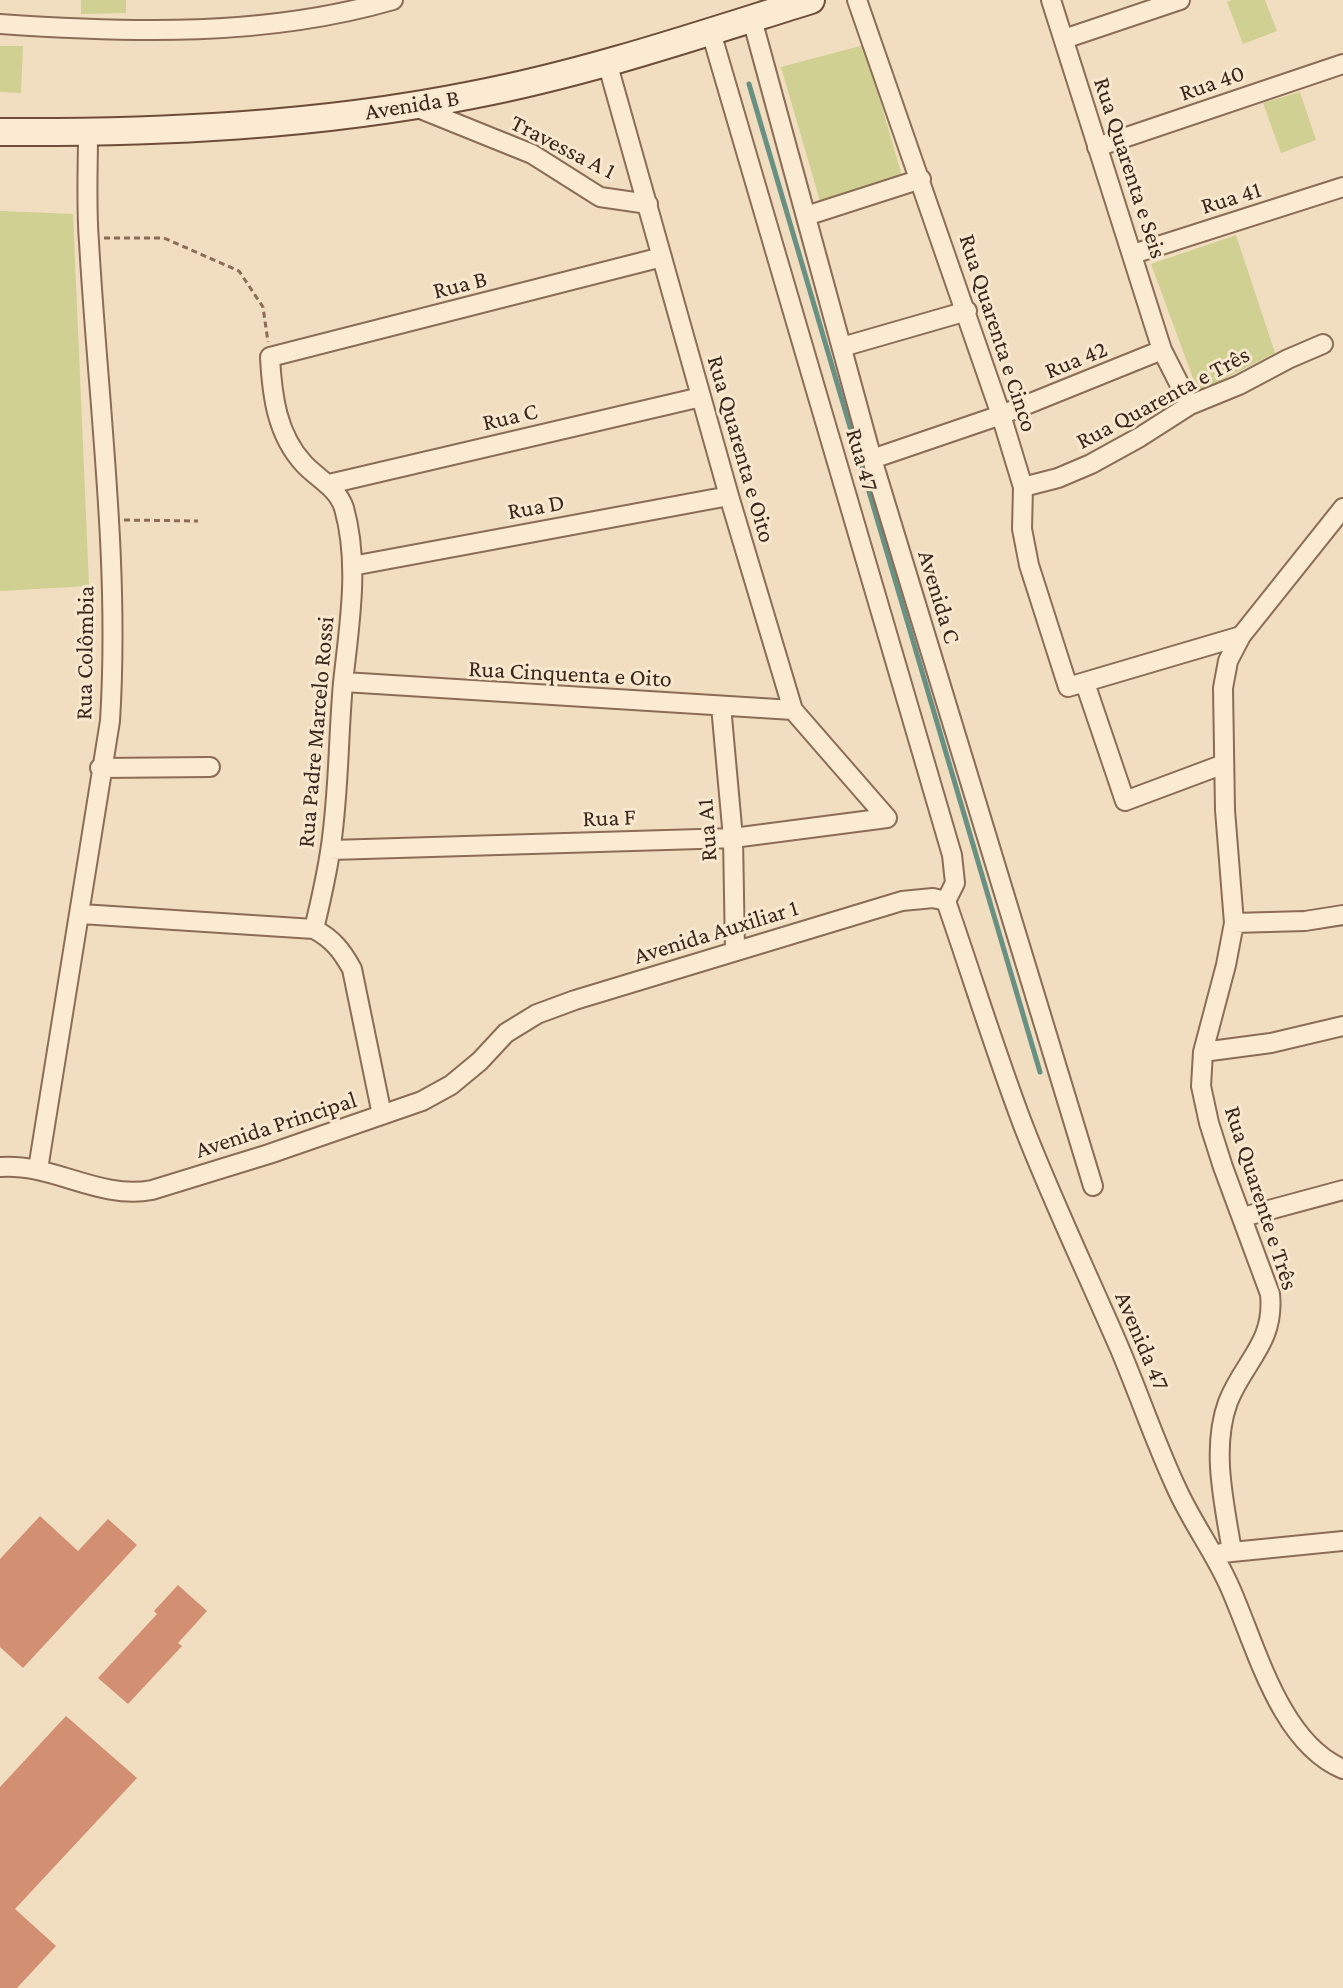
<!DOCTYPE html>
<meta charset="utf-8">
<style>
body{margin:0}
canvas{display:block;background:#f1ddbf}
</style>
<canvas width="1343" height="1988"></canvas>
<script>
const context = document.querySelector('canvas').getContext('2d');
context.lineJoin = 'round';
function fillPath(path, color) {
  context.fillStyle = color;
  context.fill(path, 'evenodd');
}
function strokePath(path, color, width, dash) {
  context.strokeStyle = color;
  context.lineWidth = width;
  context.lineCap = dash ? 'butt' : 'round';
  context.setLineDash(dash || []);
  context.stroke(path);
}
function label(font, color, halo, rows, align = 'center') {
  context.font = font + ' "Crimson Pro",serif';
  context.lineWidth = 6;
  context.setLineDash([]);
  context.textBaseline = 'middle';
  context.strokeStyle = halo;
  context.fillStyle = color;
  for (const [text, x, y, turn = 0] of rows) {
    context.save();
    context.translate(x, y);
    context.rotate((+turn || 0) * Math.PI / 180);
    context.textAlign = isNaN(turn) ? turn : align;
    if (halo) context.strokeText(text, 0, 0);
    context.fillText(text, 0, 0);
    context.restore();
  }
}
fillPath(new Path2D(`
 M81,0H126V13L81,14Z
 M1232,0H1265L1277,31L1243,44L1227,2Z
 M864,45L902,176L820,201L781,67Z
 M0,46H23L21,93L0,92Z
 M1300,92L1316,140L1281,153L1263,103Z
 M0,211L73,214L89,586L0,591Z
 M1236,235L1275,353L1198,392L1151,264Z`), '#cfd092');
strokePath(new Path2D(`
 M749,84L1040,1072`), '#699183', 5);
fillPath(new Path2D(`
 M40,1516L78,1551L108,1519L137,1545L23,1668L0,1647V1559Z
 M178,1585L207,1611L178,1643L182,1646L128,1704L98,1678L157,1614L154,1611Z
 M66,1716L137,1778L15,1909L56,1946L17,1988H0V1787Z`), '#d28f72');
const street = new Path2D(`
 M857,0L1001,415L1023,487L1022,529L1029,565L1068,687L1241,636
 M1051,0L1162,350L1190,405
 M752,19L872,459L1093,1186
 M0,24C132,33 265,37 393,0
 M711,32L952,855L955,883L946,901
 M1064,39L1180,0
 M607,62L729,496L793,710L887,818
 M413,106L532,154L600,197L648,204
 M1097,147L1343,64
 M806,216L921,179
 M1133,254L1343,187
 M842,347L967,311
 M872,459L1001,415L1162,350
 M329,484L701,397
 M1023,487L1058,478L1091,464L1140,437L1190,405L1239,385L1288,359L1323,344
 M352,566L729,496
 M344,682L793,710
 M1085,683L1125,801L1224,764
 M721,706L733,838L735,951
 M100,768L210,767
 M331,850L733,838L887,818
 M946,901C972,976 995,1051 1023,1125C1052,1200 1087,1273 1119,1347C1139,1394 1155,1442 1176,1487C1191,1521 1213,1550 1228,1583C1255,1641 1278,1742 1343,1769
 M81,914L314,929
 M1234,923L1305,921L1343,915
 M1203,1052L1271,1043L1343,1026
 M382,1115L352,969C342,951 333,939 314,929C320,904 326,878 330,852C339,797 338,739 343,683C349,626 360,565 344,508C337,487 318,479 304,464C277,435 272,396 270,357L662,257
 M0,1167C53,1163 98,1200 152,1190L269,1154L422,1101L451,1085L480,1061L506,1033L537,1014L575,1000L902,901L933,898L946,901
 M38,1169L110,721C120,561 98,401 89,242C86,206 88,169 88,133
 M1243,1217L1343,1190
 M1232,1551C1224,1503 1211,1448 1228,1402C1244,1361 1275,1343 1270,1294L1223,1167L1209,1123L1201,1086L1203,1052L1226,965L1234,923L1225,810L1223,688L1228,661L1241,636L1343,508
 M1222,1553L1343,1541`);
const secondary = new Path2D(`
 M0,132C158,133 317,126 472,95C587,73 699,35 811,0`);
strokePath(street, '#8b6c56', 22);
strokePath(secondary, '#6d4d39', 30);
strokePath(new Path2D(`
 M104,238H164L239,271L263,307L268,342
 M124,520L198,521`), '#8b6c56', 3, [6, 4]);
strokePath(street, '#fbebd3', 18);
strokePath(secondary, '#fbebd3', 26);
label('24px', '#39271c', '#f8e8cf', [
 ["Rua 40",1212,83,-19],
 ["Avenida B",412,105,-9],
 ["Travessa A 1",563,147,27],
 ["Rua Quarenta e Seis",1130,168,72],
 ["Rua 41",1231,198,-17],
 ["Rua B",460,285,-14],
 ["Rua Quarenta e Cinco",998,333,72],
 ["Rua 42",1076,360,-22],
 ["Rua Quarenta e Três",1163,398,-28],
 ["Rua C",510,417,-13],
 ["Rua Quarenta e Oito",741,449,74],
 ["Rua 47",862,460,74],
 ["Rua D",536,507,-10],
 ["Avenida C",939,597,73],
 ["Rua Colômbia",85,653,-89],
 ["Rua Cinquenta e Oito",570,674,3],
 ["Rua Padre Marcelo Rossi",316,732,-85],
 ["Rua F",609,818,-2],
 ["Rua A1",707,830,-94],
 ["Avenida Auxiliar 1",716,932,-17],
 ["Avenida Principal",276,1125,-18],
 ["Rua Quarente e Três",1261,1198,72],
 ["Avenida 47",1142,1341,67]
]);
</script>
